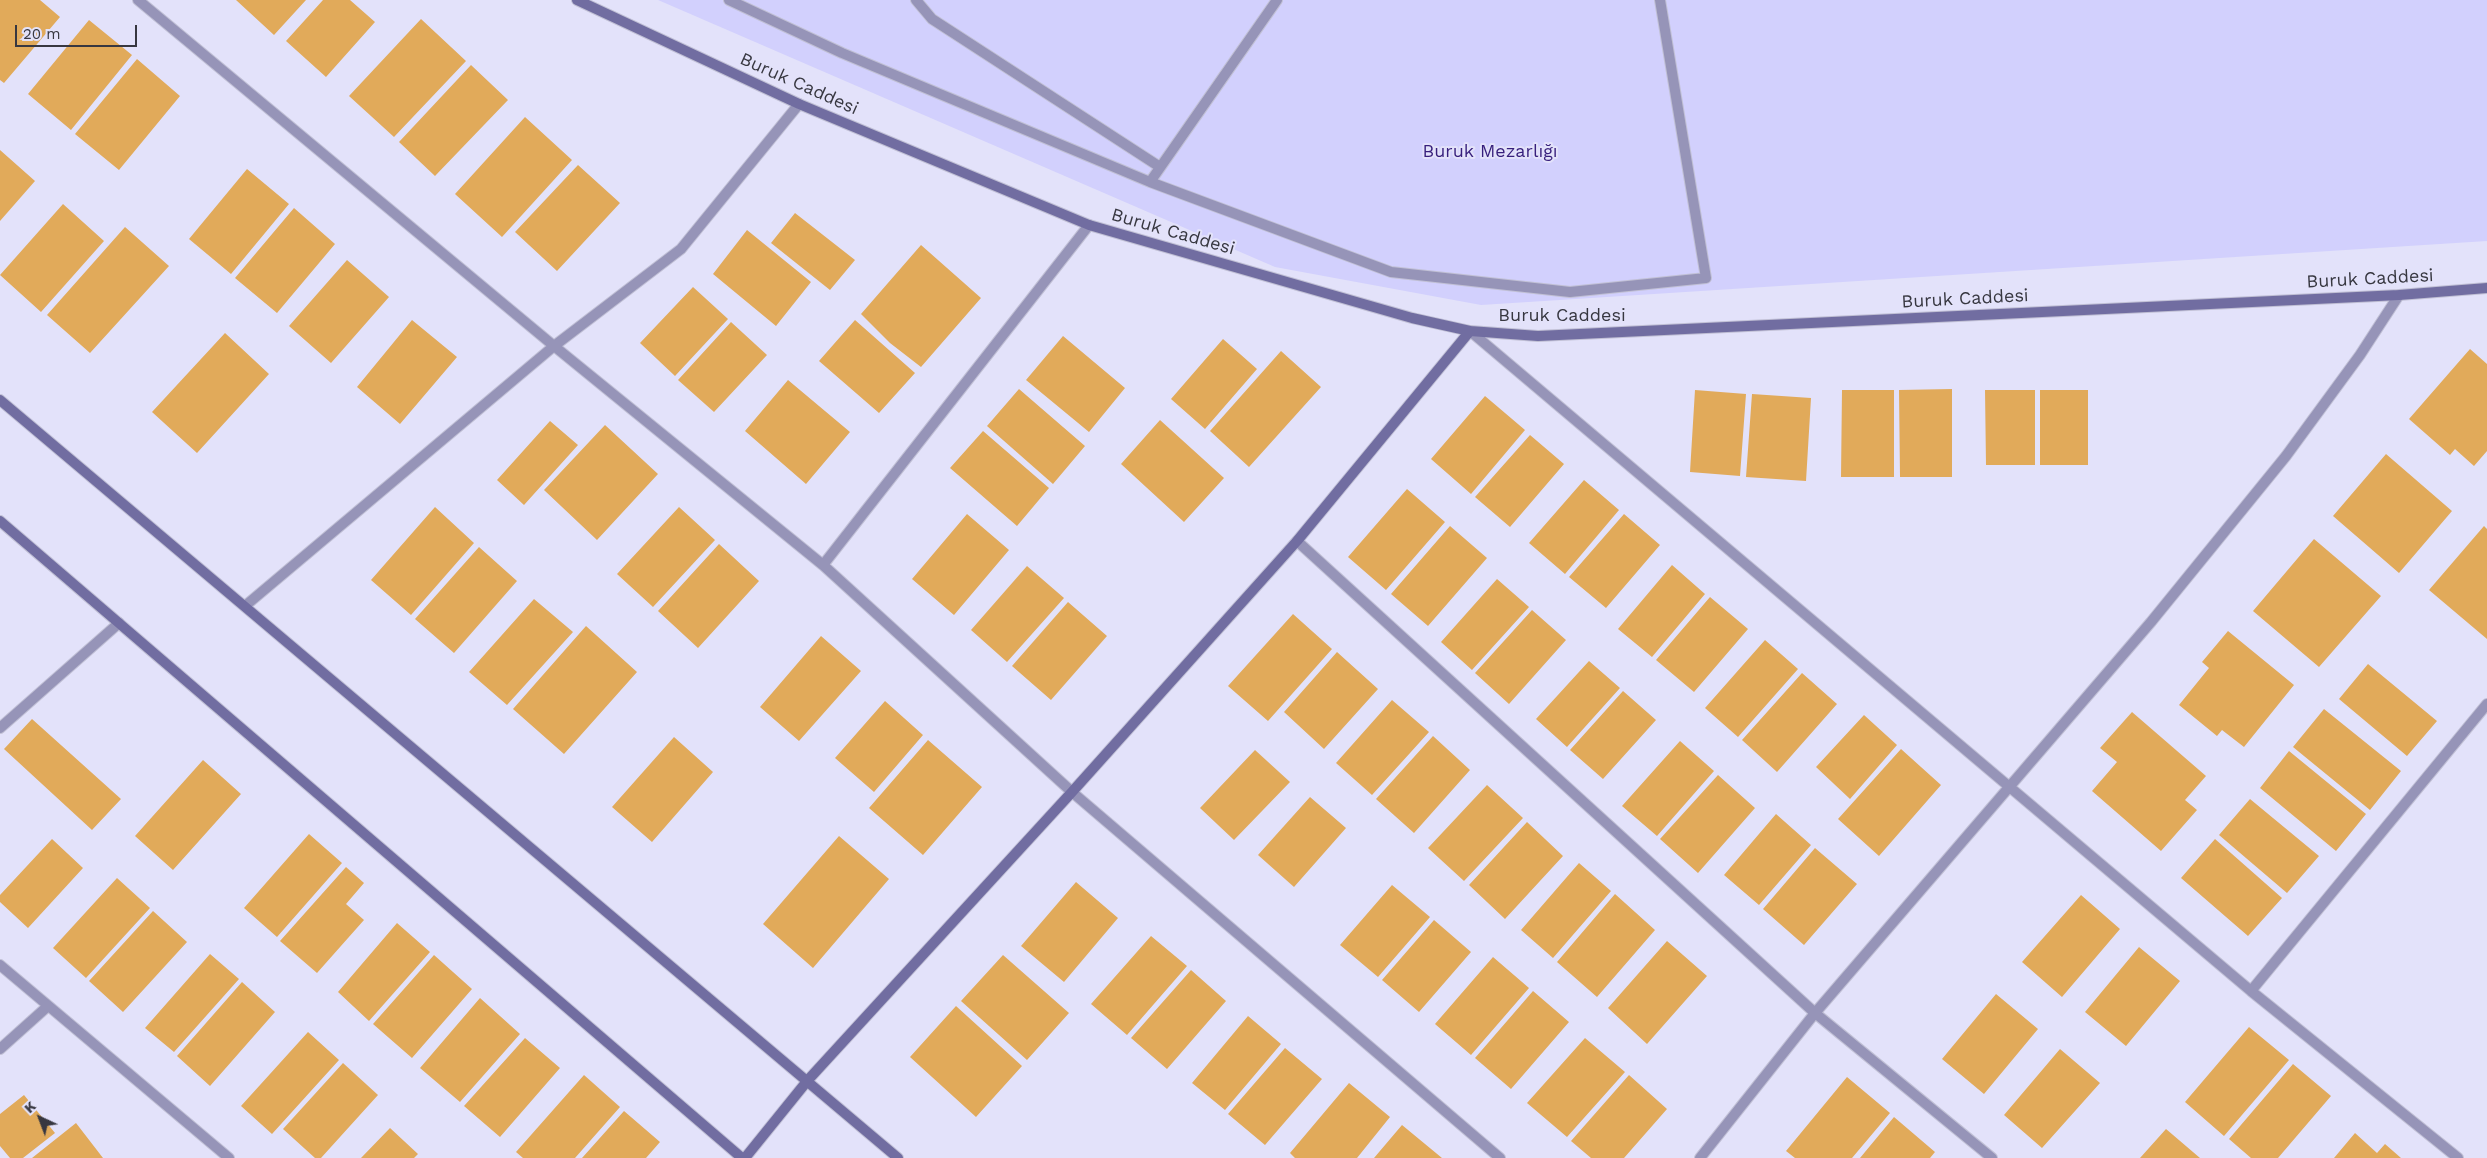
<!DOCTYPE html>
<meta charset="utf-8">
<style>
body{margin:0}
#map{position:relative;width:2487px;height:1158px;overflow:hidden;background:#e3e2fa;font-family:"Work Sans",sans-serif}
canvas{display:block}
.north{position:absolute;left:15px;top:1093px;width:50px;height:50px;-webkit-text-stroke:4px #e3e2fa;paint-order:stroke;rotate:317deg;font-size:14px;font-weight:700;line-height:20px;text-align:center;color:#373740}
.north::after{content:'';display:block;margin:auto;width:18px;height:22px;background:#373740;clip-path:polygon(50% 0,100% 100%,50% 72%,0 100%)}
.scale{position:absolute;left:15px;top:25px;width:122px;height:22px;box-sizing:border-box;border:2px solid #373740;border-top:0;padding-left:6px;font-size:15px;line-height:18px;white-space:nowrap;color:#373740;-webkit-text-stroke:4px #e3e2fa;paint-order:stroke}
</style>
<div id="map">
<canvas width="2487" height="1158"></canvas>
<div class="north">K</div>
<div class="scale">20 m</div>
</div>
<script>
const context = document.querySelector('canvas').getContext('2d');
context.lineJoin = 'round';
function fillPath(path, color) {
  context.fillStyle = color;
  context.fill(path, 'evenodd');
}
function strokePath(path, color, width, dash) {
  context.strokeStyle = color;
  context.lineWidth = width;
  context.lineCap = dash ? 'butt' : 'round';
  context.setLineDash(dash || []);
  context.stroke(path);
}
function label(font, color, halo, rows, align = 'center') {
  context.font = font + ' "Work Sans",sans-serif';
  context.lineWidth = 4;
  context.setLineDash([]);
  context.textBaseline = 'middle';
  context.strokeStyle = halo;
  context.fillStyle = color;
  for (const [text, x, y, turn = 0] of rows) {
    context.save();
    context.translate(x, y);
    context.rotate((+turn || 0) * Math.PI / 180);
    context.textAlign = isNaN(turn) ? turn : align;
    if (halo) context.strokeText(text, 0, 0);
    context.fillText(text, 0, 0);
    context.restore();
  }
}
fillPath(new Path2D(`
 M658,0H2487V241L1481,305L1275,267Z`), '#d2d0fd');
fillPath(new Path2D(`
 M0,0H40L60,17L4,83L0,80Z
 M236,0H306L274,35Z
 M323,0H350L375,22L326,77L286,41Z
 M421,19L466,61L394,137L349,96Z
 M89,20L132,55L71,130L28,94Z
 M137,59L180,96L119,170L75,134Z
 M471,65L508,100L435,176L399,142Z
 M525,117L572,160L502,237L455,194Z
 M0,150L35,181L0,221Z
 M578,165L620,203L557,271L515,232Z
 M247,169L289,204L231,274L189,239Z
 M63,204L104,241L41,312L0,275Z
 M294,208L335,244L277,313L235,278Z
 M795,213L855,260L830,290L771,243Z
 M125,227L169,266L90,353L47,315Z
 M747,230L811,282L776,326L713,274Z
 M921,245L981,298L921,367L890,343L861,314Z
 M347,260L389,297L331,363L289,326Z
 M693,287L728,319L675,376L640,343Z
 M412,320L457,357L400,424L357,387Z
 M855,320L915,373L879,413L819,361Z
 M731,322L767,355L714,412L678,380Z
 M225,333L269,374L197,453L152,412Z
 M1063,336L1125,388L1089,432L1026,380Z
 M1223,339L1257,369L1205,429L1171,399Z
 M2470,349L2487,364V451L2474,466L2455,449L2450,455L2409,419Z
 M1281,351L1321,387L1249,467L1210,431Z
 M788,380L850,432L806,484L745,431Z
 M1019,389L1085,446L1053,484L987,426Z
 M1952,389V477H1900L1899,390Z
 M1695,390L1746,394L1740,476L1690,472Z
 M1842,390H1894V477H1841Z
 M1985,390H2035V465H1986Z
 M2040,390H2088V465H2040Z
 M1752,394L1811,398L1806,481L1746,477Z
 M1485,396L1525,430L1471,494L1431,459Z
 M1160,420L1224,478L1184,522L1121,464Z
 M550,421L578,445L524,505L497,480Z
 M605,425L658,474L597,540L544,490Z
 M983,431L1049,488L1017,526L950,468Z
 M1530,435L1564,464L1510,527L1475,497Z
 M2386,454L2452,511L2399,573L2333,516Z
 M1584,480L1619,510L1565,574L1529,543Z
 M1407,489L1445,522L1386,590L1348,557Z
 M435,507L474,543L411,615L371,580Z
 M679,507L715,540L653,607L617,574Z
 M967,514L1009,550L954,615L912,579Z
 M1624,514L1660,545L1606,608L1569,577Z
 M1450,526L1487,558L1428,626L1391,594Z
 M2484,526L2487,529V639L2429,590Z
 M2314,539L2381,596L2319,667L2253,611Z
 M719,544L759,581L698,648L658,611Z
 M479,547L517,581L454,653L415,619Z
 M1672,565L1705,594L1652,657L1618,629Z
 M1027,566L1064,598L1007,662L971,630Z
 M1497,579L1529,607L1472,670L1441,642Z
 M1710,597L1748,629L1694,692L1656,660Z
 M534,599L573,632L507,705L469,672Z
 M1068,602L1107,636L1051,700L1012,666Z
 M1532,610L1566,640L1509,704L1475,673Z
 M1293,614L1332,649L1268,721L1228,686Z
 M586,626L637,672L564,754L513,709Z
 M2228,631L2294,685L2244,747L2222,730L2217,736L2179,705L2209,668L2202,662Z
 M821,636L861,671L799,741L760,707Z
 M1765,640L1798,669L1738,737L1705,708Z
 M1337,652L1378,689L1324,749L1284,712Z
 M1589,661L1620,688L1567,747L1536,719Z
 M2368,664L2437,721L2407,756L2339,699Z
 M1802,673L1837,704L1777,772L1742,740Z
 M1623,691L1656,720L1603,779L1570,750Z
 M1392,700L1429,732L1372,795L1336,763Z
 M885,701L923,735L874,792L835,758Z
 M2324,709L2401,771L2370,810L2293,747Z
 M2132,712L2206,776L2185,800L2197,810L2161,851L2092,791L2117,762L2100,748Z
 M1864,715L1897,745L1850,799L1816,767Z
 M32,719L121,799L92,830L4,749Z
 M1433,736L1470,770L1414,833L1376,799Z
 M674,737L713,772L652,842L612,807Z
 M928,740L982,787L923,855L869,808Z
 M1680,741L1714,771L1657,836L1622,806Z
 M1901,749L1941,785L1879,856L1838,819Z
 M1255,750L1290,782L1234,840L1200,808Z
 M2289,751L2366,814L2336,851L2260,788Z
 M203,760L241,794L173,870L135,836Z
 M1718,775L1755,808L1698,873L1660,839Z
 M1487,785L1523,818L1464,881L1428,848Z
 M1310,797L1346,828L1294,887L1258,855Z
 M2250,799L2319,856L2287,893L2219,835Z
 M1776,814L1811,845L1759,905L1724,875Z
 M1527,822L1563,856L1505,919L1469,885Z
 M309,834L342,863L277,937L244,908Z
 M839,836L889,879L813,968L763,924Z
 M52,839L83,868L28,928L0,902V895Z
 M2215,839L2282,898L2248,936L2181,878Z
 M1815,848L1857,884L1804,945L1763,909Z
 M1579,863L1611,891L1553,958L1521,930Z
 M346,867L364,883L346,904L364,920L317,973L280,941Z
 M117,878L150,908L86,978L53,948Z
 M1076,882L1118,918L1064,982L1021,946Z
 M1392,885L1430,917L1378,977L1340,945Z
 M1615,894L1655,930L1597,997L1557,962Z
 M2081,895L2120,929L2062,997L2022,962Z
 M153,911L187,942L123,1012L89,981Z
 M1434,920L1471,952L1419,1012L1382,980Z
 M397,923L430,952L369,1021L338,992Z
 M1151,936L1187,966L1127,1035L1091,1004Z
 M1667,941L1707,976L1647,1044L1608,1008Z
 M2139,947L2180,981L2126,1046L2085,1012Z
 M210,954L239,979L174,1052L145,1028Z
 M434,955L472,989L412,1058L373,1024Z
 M1003,955L1069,1013L1027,1060L961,1001Z
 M1493,957L1529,988L1471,1055L1435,1024Z
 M1191,970L1226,1001L1167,1069L1131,1038Z
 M242,982L275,1012L210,1086L177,1056Z
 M1533,991L1569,1022L1511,1089L1475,1058Z
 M1996,994L2038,1029L1984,1094L1942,1059Z
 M480,998L520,1034L460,1102L420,1068Z
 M956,1006L1022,1066L976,1117L910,1057Z
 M1248,1016L1281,1044L1225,1110L1192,1083Z
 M2249,1027L2289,1060L2224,1136L2185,1102Z
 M308,1032L339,1060L272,1134L241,1106Z
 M525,1038L560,1068L500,1137L464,1106Z
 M1585,1038L1625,1072L1567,1137L1527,1103Z
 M1285,1048L1322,1079L1265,1145L1228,1114Z
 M2060,1049L2100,1083L2042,1148L2004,1115Z
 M343,1063L378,1095L321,1158H315L283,1129Z
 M2293,1064L2331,1096L2278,1158H2251L2229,1139Z
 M584,1075L620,1107L575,1158H523L516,1152Z
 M1629,1075L1667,1109L1624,1158H1591L1571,1141Z
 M1847,1077L1890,1113L1852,1158H1795L1786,1151Z
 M1349,1083L1390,1117L1357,1158H1295L1290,1153Z
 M24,1095L55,1133L23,1158H10L0,1146V1114Z
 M624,1111L660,1142L646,1158H582Z
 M1894,1117L1935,1152L1930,1158H1860Z
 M76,1123L103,1158H32Z
 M1402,1125L1442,1158H1374Z
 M390,1128L418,1154L414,1158H361Z
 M2166,1129L2200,1158H2140Z
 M2355,1133L2377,1153L2385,1144L2401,1158H2334Z`), '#e1aa5a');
const lane = new Path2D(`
 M729,0L842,53L1150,182L1391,272L1570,292L1706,278L1660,0
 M916,0L932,19L1160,167
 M1150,182L1277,0`);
const street = new Path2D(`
 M138,0L554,346L823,565L1072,792L1500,1158
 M1470,331L2251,991L2458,1158
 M1297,541L1815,1013L1992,1158
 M823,565L1089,225
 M245,606L554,346L681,249L799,104
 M0,728L119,623
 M0,965L229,1158
 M2251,991L2487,704
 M0,1049L48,1006
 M1700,1158L1815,1013L2151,622L2286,456L2360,355L2399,295`);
const secondary = new Path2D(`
 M577,0L799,104L1089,225L1412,318L1470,331L1538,336L2399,295L2487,288
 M0,400L898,1158
 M0,521L742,1158
 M745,1158L808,1080L1072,792L1297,541L1470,331`);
strokePath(lane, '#c1c0d5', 12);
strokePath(street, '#c1c0d5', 12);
strokePath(secondary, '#c1c0d5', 12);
strokePath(lane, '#9694b8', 10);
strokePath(street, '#9694b8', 10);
strokePath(secondary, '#716da1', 10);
label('18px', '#373740', '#e3e2fa', [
 ["Buruk Caddesi",799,84,24],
 ["Buruk Caddesi",1173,232,16],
 ["Buruk Caddesi",2370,279,-3],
 ["Buruk Caddesi",1965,299,-3],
 ["Buruk Caddesi",1562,316]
]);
label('18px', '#371f7c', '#e3e2fa', [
 ["Buruk Mezarlığı",1490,152]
]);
</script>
